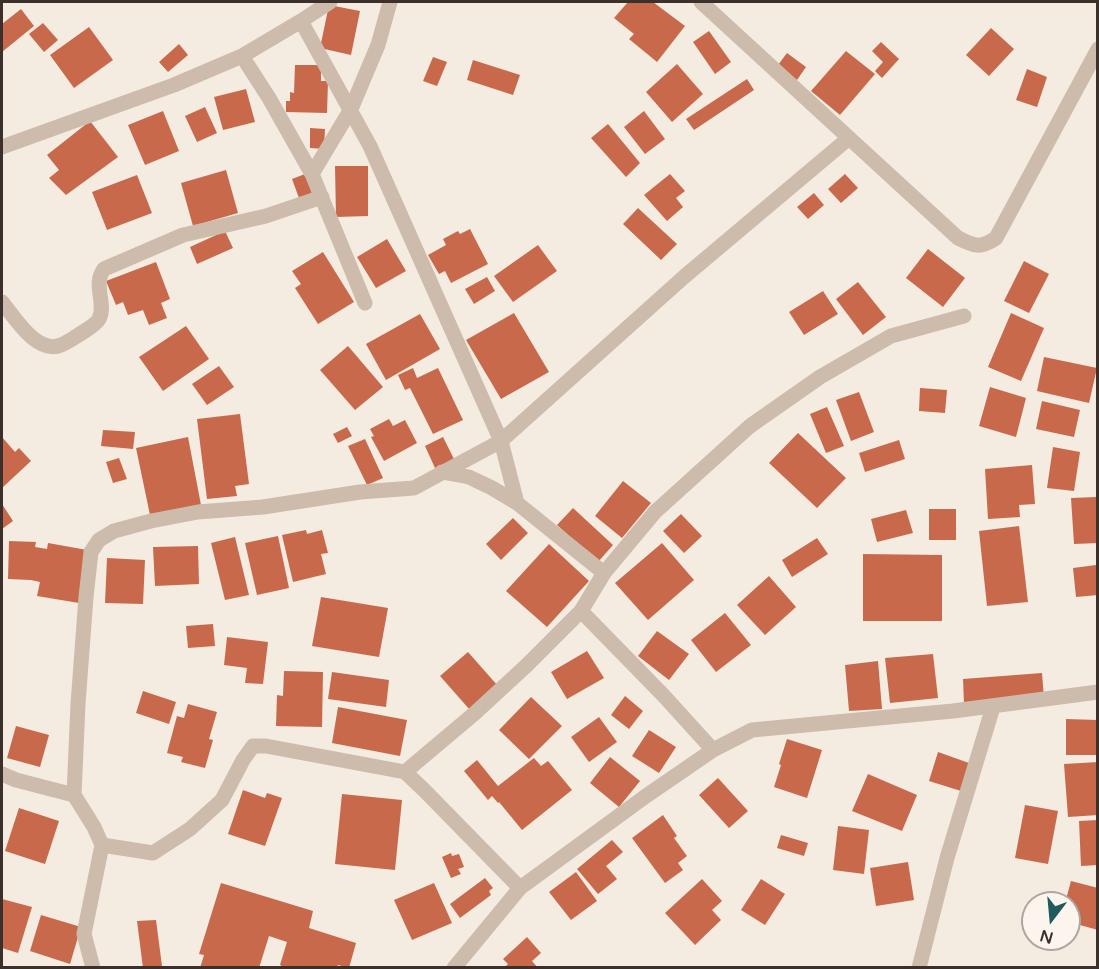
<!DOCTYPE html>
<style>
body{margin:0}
#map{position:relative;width:1099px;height:969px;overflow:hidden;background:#f4ebe1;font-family:"Varela Round",sans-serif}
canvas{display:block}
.frame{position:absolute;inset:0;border:3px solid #3b302b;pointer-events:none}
.north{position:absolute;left:1021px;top:891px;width:60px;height:60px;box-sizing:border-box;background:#fbf5ee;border:2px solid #aea6a0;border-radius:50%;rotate:196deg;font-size:16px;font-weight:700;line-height:24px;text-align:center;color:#3b302b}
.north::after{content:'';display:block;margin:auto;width:21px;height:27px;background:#1f5a5e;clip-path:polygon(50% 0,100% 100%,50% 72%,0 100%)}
</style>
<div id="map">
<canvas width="1099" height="969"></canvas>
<div class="frame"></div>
<div class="north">N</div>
</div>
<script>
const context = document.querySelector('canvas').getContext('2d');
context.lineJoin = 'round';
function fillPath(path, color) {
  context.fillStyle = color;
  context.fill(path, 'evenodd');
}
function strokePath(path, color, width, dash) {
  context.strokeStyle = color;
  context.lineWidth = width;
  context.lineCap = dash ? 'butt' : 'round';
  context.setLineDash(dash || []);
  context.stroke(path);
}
fillPath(new Path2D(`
 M628,2H653L685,26L657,62L629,39L634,34L614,18Z
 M329,5L360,11L351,55L320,48Z
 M21,9L34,26L2,52V24Z
 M43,23L58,40L44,52L29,34Z
 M89,27L113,60L74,88L50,55Z
 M991,28L1014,49L989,76L966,55Z
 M709,31L731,62L715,74L693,42Z
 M881,42L899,59L882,78L875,71L883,62L872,51Z
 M179,44L188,55L168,72L159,62Z
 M846,51L875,74L840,115L811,91Z
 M787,53L806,67L797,80L778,65Z
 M433,57L447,62L437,86L423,81Z
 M473,60L520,75L513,95L467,80Z
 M677,64L703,94L672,122L646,92Z
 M295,65H321V81H328L327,113L286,112V101H290V92L294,93Z
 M1027,69L1047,77L1037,107L1016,100Z
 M747,79L754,90L694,130L686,119Z
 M246,89L255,122L223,130L214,97Z
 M205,107L217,133L197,142L185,116Z
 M163,111L179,151L145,165L128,125Z
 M644,111L665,139L645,154L624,127Z
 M90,121L118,157L66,195L49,178L59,170L47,155Z
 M608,124L640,163L626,177L591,138Z
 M310,128L325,129L324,149L310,148Z
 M335,166H368V216L336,217Z
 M226,170L238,213L193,226L181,183Z
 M305,174L312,193L299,198L292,179Z
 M670,174L685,191L676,198L683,207L667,221L644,195Z
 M845,174L858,188L841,203L828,189Z
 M137,175L152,213L107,230L92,192Z
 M814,193L824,205L808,219L797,207Z
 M638,208L677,244L661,260L623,224Z
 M470,229L488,264L451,283L445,271L439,274L428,255L446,245L443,239L458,231L460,234Z
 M225,231L233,248L197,264L190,247Z
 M387,239L406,271L376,288L357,257Z
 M538,245L557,271L513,302L494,276Z
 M928,249L965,278L943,307L906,278Z
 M323,252L354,302L318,324L295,288L301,284L292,271Z
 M1024,261L1049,274L1029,313L1004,301Z
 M156,262L170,299L161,303L167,318L149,325L143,310L128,315L123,302L116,305L106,281Z
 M487,277L495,291L474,304L465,289Z
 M858,282L886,317L863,335L836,299Z
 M823,291L838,314L804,335L789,312Z
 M514,313L549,372L501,399L466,340Z
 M1011,313L1044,328L1021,381L988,367Z
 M420,314L440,349L386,380L366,344Z
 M186,326L209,359L163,391L139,357Z
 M348,346L383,387L355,410L320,370Z
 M1044,357L1097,368L1089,403L1037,391Z
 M219,366L234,387L207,405L192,384Z
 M413,368L417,378L438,368L463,420L433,434L410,388L405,390L398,375Z
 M990,387L1026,398L1016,437L979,426Z
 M920,388L947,390L945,413L919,411Z
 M859,392L874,432L851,441L836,400Z
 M1042,401L1080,410L1074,437L1036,429Z
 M827,407L844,446L826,453L810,414Z
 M240,414L249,484L235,486L237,496L207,499L197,419Z
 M389,419L393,426L405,420L417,443L384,461L371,437L374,436L370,429Z
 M347,427L352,436L338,443L333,434Z
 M103,430L135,432L133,449L101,446Z
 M798,433L846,478L817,508L769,463Z
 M2,437L15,452L19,448L31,461L2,488Z
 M188,437L201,505L150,515L136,448Z
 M443,437L454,459L435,468L425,446Z
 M365,439L383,478L367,485L348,446Z
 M899,440L905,459L865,472L859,453Z
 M1053,447L1080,452L1074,491L1047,488Z
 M119,458L127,479L113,483L106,462Z
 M1032,465L1035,504L1019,505L1020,517L988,519L985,469Z
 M623,481L651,503L622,538L595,516Z
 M1096,497L1098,543L1074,544L1071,498Z
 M2,504L13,521L2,529Z
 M573,508L613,545L598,562L557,525Z
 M929,509H956V540H929Z
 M906,510L913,533L877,542L871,519Z
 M681,514L702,536L684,553L663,531Z
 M513,518L528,533L501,560L486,544Z
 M1019,526L1028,602L987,606L979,531Z
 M306,530L307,534L322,530L328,553L321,554L326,574L293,582L282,535Z
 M278,536L289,588L257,595L245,543Z
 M235,537L249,595L225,600L211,543Z
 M817,538L828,554L792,577L782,560Z
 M9,541L36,542L35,547L47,549L48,543L87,550L79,603L37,596L40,582L31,580L8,579Z
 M662,543L694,580L648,620L615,583Z
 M549,544L589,581L547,627L506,591Z
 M198,546L199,584L155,586L153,547Z
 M863,554L942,555V621H863Z
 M107,558L145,560L143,604L105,603Z
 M1096,565L1098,595L1076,597L1073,568Z
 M769,576L796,607L765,635L737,605Z
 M321,597L388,608L379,657L312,646Z
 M725,613L751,645L716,672L691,640Z
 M213,624L215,646L188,648L186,626Z
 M657,631L689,654L669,680L638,656Z
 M227,637L268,642L263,684L245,683L247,668L224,665Z
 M587,651L604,678L567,699L551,672Z
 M468,652L498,686L470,710L440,676Z
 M933,654L938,698L890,703L885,658Z
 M878,661L882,709L849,711L845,665Z
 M284,671L323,672L322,727L276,726L277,695L283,696Z
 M332,672L389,680L386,707L328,699Z
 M1042,673L1044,698L964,704L963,679Z
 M143,691L176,702L169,724L136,713Z
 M625,696L643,711L629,729L611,715Z
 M531,697L562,726L529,759L499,730Z
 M188,704L217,712L209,739L213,740L205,768L181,762L183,757L167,753L177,716L184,718Z
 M338,707L407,720L400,756L332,743Z
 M599,717L617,742L589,762L571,737Z
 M1066,719L1098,720V755H1066Z
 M16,726L49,735L40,767L7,758Z
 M649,730L676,747L659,773L632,756Z
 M787,739L822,750L807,798L774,787L781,765L779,764Z
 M938,752L969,763L961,791L929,781Z
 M610,757L640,781L619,807L590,783Z
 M534,758L541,766L548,761L572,790L522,830L499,802L498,803L492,796L488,800L464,771L477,760L498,786Z
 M1098,762V815L1068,817L1064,764Z
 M868,774L917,795L902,831L852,811Z
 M718,778L748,811L729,828L699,795Z
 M243,790L265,798L267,793L282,798L265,846L228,834Z
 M342,794L402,800L395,870L335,864Z
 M1025,805L1058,811L1048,864L1015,858Z
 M19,808L59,821L45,864L5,851Z
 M663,815L677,836L674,838L687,856L678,863L683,870L665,883L632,838Z
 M1098,820V865L1081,866L1079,821Z
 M838,826L869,830L864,874L833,870Z
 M781,835L808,843L804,856L777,848Z
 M612,840L623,852L606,866L617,879L598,894L577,869Z
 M451,853L452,856L459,854L464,867L458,869L461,874L451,878L442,857Z
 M908,862L914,900L876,906L870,868Z
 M576,872L597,901L571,920L549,892Z
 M485,878L493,888L489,891L491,895L460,918L450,904Z
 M702,879L722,901L712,910L721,920L695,945L665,913Z
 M761,879L785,894L765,925L741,910Z
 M1071,881L1098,888V930L1069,922V903H1065Z
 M221,883L313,911L309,928L356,943L349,968L338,965L337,968H286L280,965L287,942L269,936L259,968H200L204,955L199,954Z
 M434,883L452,923L412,940L394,900Z
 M2,899L32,907L18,953L2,948Z
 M41,915L81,927L70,964L30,951Z
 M156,920L162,966L143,968L137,921Z
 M527,937L541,953L532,961L538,968H504L508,964L503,959Z`), '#c8694b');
strokePath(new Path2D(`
 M701,2L958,238C974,246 980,249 996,238L1098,49
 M301,21L370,146L501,441L517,503
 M242,56L269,98L312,174L365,303
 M2,147L174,85L242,56L301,21L330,2
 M312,174L351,109L378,45L390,2
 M2,302C15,318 37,355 61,345C66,343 72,339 77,336C84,331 95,326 99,319C107,304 92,285 104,269L183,235L266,216L322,197
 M442,472L469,477L492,488L517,503L604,573
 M581,611L664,696L713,750
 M405,772L475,713L527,665L581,611L604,573L655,512L750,426L820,377L891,336L964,316
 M2,774L16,780L74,795L94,827L102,845L84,934L93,968
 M74,795L78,704L86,597L91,552L99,540L114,531L151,521L198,512L263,507L360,492L414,488L501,441L685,276L849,138
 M102,845L153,853L190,829L222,800L243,760L253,746H266L405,772L424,790L520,888
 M454,968L520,888L646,796L713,750L752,730L953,711L1098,692
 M919,968L947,858L993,707`), '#cdbbac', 15);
</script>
